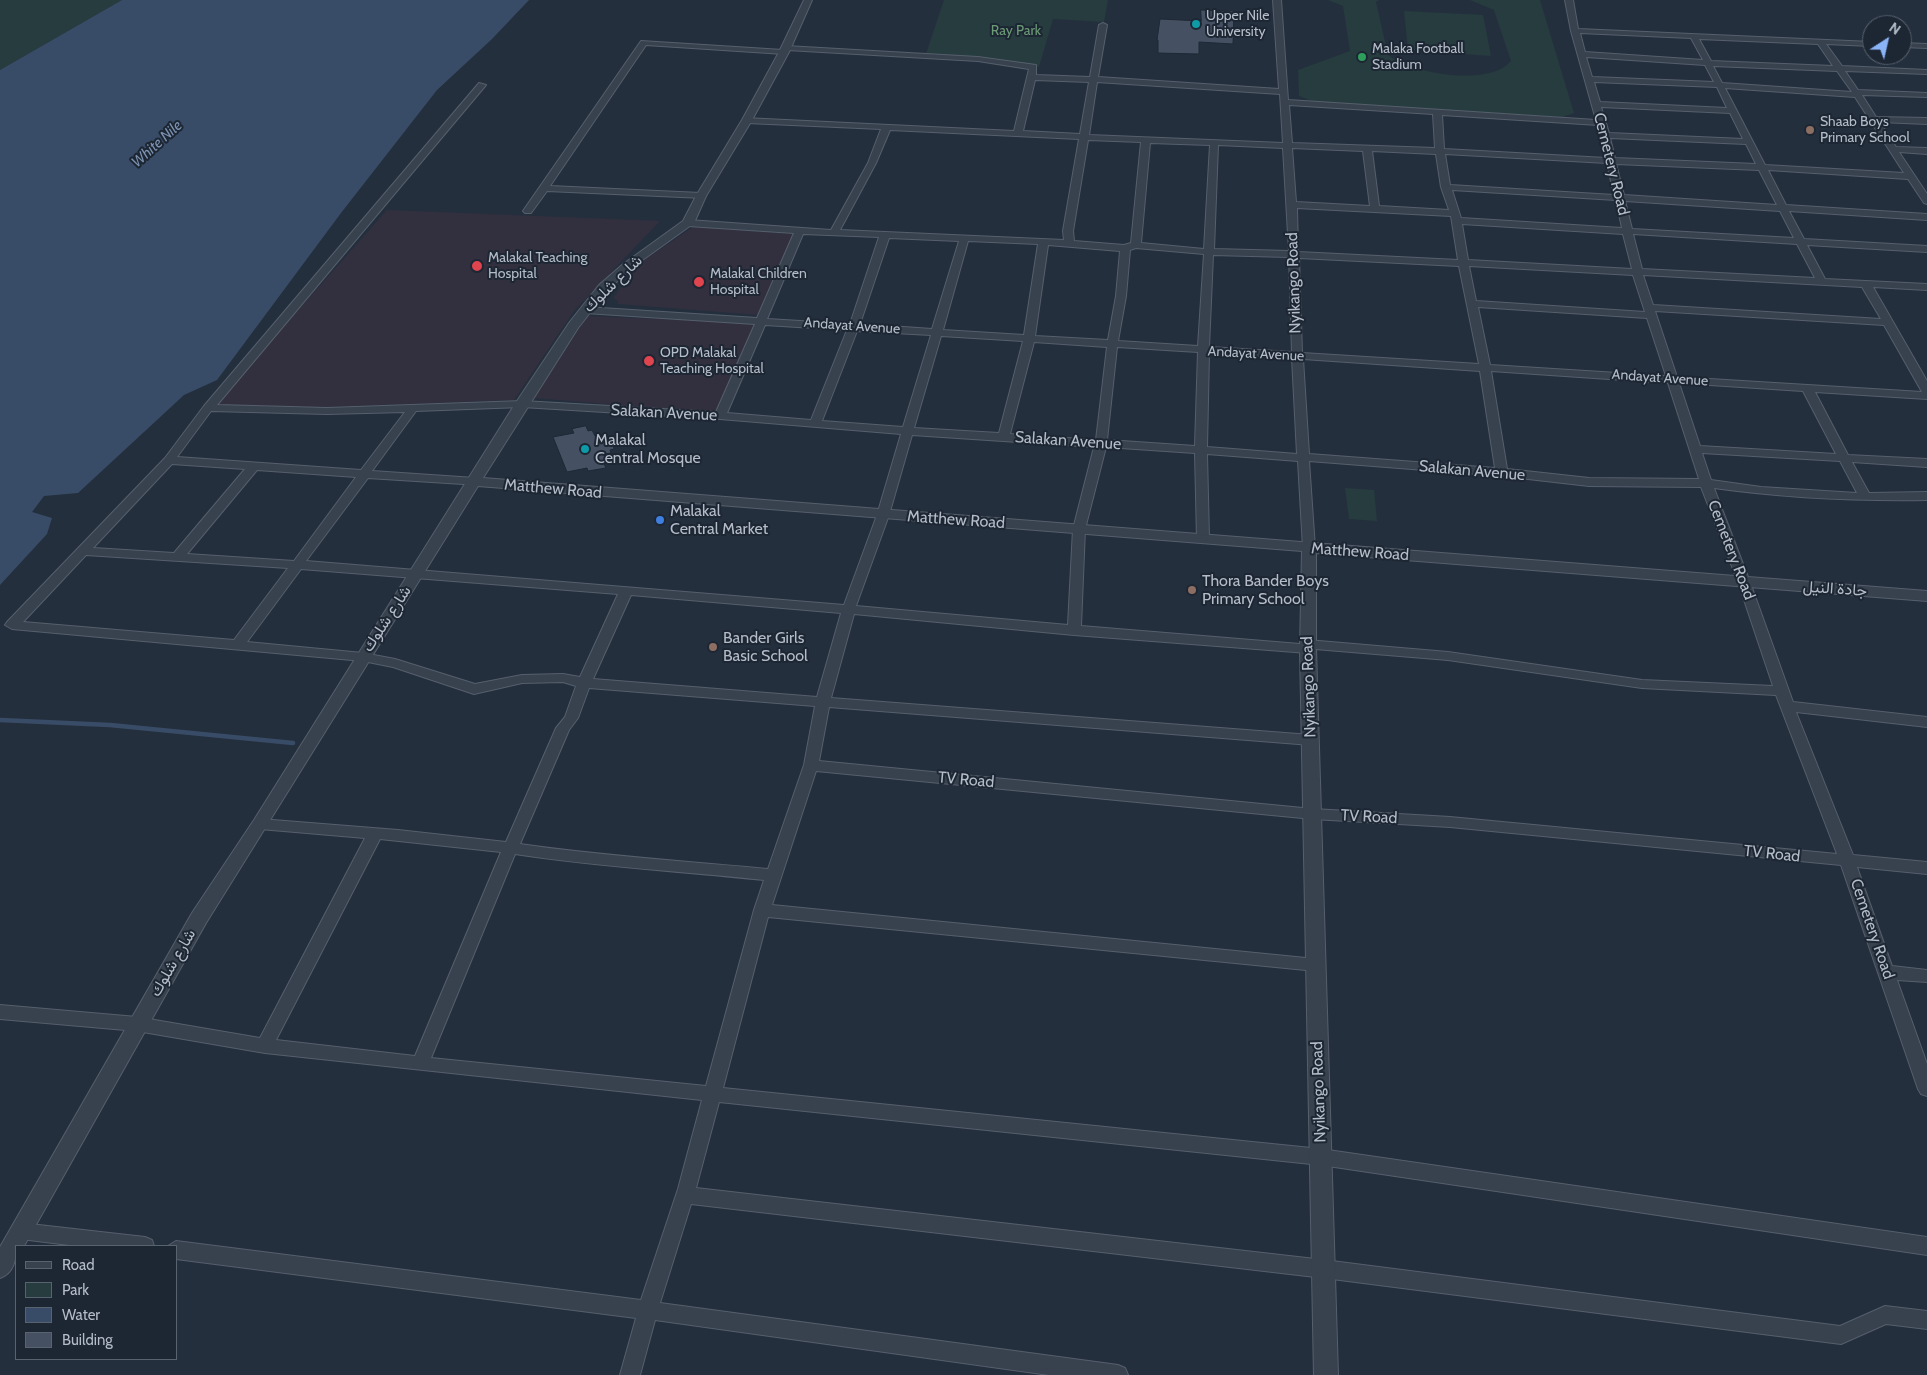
<!DOCTYPE html>
<meta charset="utf-8">
<style>
body{margin:0}
#map{position:relative;width:1927px;height:1375px;overflow:hidden;background:#242f3e;font-family:Cabin,sans-serif}
canvas{display:block}
.legend{position:absolute;left:15px;top:1245px;width:162px;height:115px;box-sizing:border-box;background:#1d2633;border:1px solid #59626f;margin:0;padding:6px 9px;list-style:none;font-size:15px;color:#b4bcc9}
.legend li{display:flex;align-items:center;gap:10px;height:25px}
.legend b{width:25px;border:1px solid #59626f}
.north{position:absolute;left:1862px;top:15px;width:50px;height:50px;box-sizing:border-box;background:#1d2633;border:1px solid #59626f;border-radius:50%;rotate:35deg;font-size:14px;font-weight:700;line-height:20px;text-align:center;color:#b4bcc9}
.north::after{content:'';display:block;margin:auto;width:18px;height:22px;background:#8ab4f8;clip-path:polygon(50% 0,100% 100%,50% 72%,0 100%)}
</style>
<div id="map">
<canvas width="1927" height="1375"></canvas>
<ul class="legend">
<li><b style="height:6px;background:#38414e"></b>Road</li>
<li><b style="height:14px;background:#263c3f"></b>Park</li>
<li><b style="height:14px;background:#394c67"></b>Water</li>
<li><b style="height:14px;background:#455162"></b>Building</li>
</ul>
<div class="north">N</div>
</div>
<script>
const context = document.querySelector('canvas').getContext('2d');
context.lineJoin = 'round';
function fillPath(path, color) {
  context.fillStyle = color;
  context.fill(path, 'evenodd');
}
function strokePath(path, color, width, dash) {
  context.strokeStyle = color;
  context.lineWidth = width;
  context.lineCap = dash ? 'butt' : 'round';
  context.setLineDash(dash || []);
  context.stroke(path);
}
function label(font, color, halo, rows, align = 'center') {
  context.font = font + ' Cabin,Vazirmatn,sans-serif';
  context.lineWidth = 4;
  context.setLineDash([]);
  context.textBaseline = 'middle';
  context.strokeStyle = halo;
  context.fillStyle = color;
  for (const [text, x, y, turn = 0] of rows) {
    context.save();
    context.translate(x, y);
    context.rotate((+turn || 0) * Math.PI / 180);
    context.textAlign = isNaN(turn) ? turn : align;
    if (halo) context.strokeText(text, 0, 0);
    context.fillText(text, 0, 0);
    context.restore();
  }
}
fillPath(new Path2D(`
 M387,210L660,221L574,311L514,400L328,407L214,405Z
 M693,227L795,234L759,315L618,304V301L613,298L637,265Z
 M587,316L756,323L718,413L534,398Z`), '#32303f');
fillPath(new Path2D(`
 M0,0H122L0,70Z
 M944,0H1108L1104,22L1053,19L1039,67L991,58L926,54Z
 M1328,0H1379L1376,2L1388,55C1412,74 1490,87 1511,61L1494,10L1470,0H1540L1574,113L1562,117L1314,102L1299,96L1298,70L1350,51L1343,6Z
 M1404,11L1483,15L1491,56L1408,50Z
 M1345,488L1374,490L1377,521L1349,519Z`), '#263c3f');
fillPath(new Path2D(`
 M122,0H529L492,39L437,90L341,213L217,380L184,395L78,493L44,496L32,512L52,518L47,534L0,585V70Z`), '#394c67');
strokePath(new Path2D(`
 M0,720L110,725L293,743`), '#394c67', 4.5);
const building = new Path2D(`
 M1201,10L1234,11L1233,44L1199,42V54L1158,53V40H1157L1160,19L1201,21Z
 M586,426L588,431L592,430L595,436L603,435L605,438L610,437L614,449L610,450L611,453L604,454L607,462H603L606,468L588,471L587,468L567,472L553,437L574,433L572,429Z`);
fillPath(building, '#455162');
strokePath(building, '#1f2835', 1);
const minor = new Path2D(`
 M1273,0H1281L1288,100L1596,120L1571,31L1565,0H1573L1578,29L1872,42V46L1826,44L1842,66L1927,70V74L1845,71L1858,90L1927,93V97L1862,95L1876,117L1927,118V124L1880,122L1896,147L1927,148V154L1899,152L1927,194V204L1924,203L1908,179L1768,170L1786,205L1927,214V220L1789,211L1804,239L1927,246V252L1807,245L1825,279L1927,284V290L1873,287L1927,381V399L1815,392L1848,455L1927,459V467L1852,462L1869,493L1927,492V500C1855,501 1785,498 1714,488L1750,582L1793,702L1927,717V727L1796,712L1853,855L1927,862V874L1857,867L1892,966L1927,970V982L1897,980L1927,1064V1096L1921,1094L1918,1089L1841,865L1450,827L1313,819L816,771L772,905L1316,959L1322,961L1324,965L1322,969L1316,971L768,917L723,1088L1321,1149L1927,1237V1255L1321,1165L719,1102L696,1188L1324,1260L1840,1326L1885,1306L1927,1311V1329L1886,1324L1841,1344L1324,1278L691,1204L660,1303L1118,1365L1125,1368L1128,1375H1049L655,1320L640,1375H620L636,1318L176,1259V1246H168L176,1241L641,1300L678,1189L702,1100L265,1053L137,1031L0,1019V1005L137,1017L260,1038L365,838L260,829L255,828L252,824L255,820L260,819L398,830L506,842L556,728L565,717L576,686L563,682L522,683L474,694L393,667L363,661L12,629L5,625L7,622L165,458L204,406L479,83L486,85L217,405L327,408L522,401L716,412L755,324L585,313L580,310L585,307L757,318L794,233L688,226L683,223L688,220L831,230L868,163L881,129L747,123L743,120L744,118L1014,131L1029,69L978,61L787,50V54H784L646,45L550,186L701,193L706,196L704,198L547,191L531,213H525L523,211L641,41L783,50V46H786L978,57L1036,65V75L1090,77L1099,25L1103,23L1107,25L1098,77L1279,89ZM1580,33L1691,38L1703,60L1585,52ZM1699,39L1818,44L1833,66L1711,61ZM1586,57L1705,65L1714,82L1592,77ZM1713,66L1837,71L1852,92L1722,83ZM1035,80L1089,82L1080,134L1023,131ZM1097,82L1280,94L1283,143L1089,135ZM1594,82L1717,87L1727,108L1600,102ZM1725,88L1855,97L1904,173L1765,165ZM1289,105L1433,114L1435,148L1292,143ZM1601,107L1730,113L1743,139L1609,133ZM1442,115L1598,125L1606,158L1444,149ZM890,130L1079,139L1063,231L1064,240L840,230L876,163ZM1610,138L1746,144L1756,164L1615,158ZM1088,140L1141,142L1131,243L1124,245L1074,241L1073,231ZM1150,143L1210,145L1204,249L1141,243ZM1218,145L1283,148L1289,251L1214,249ZM1292,148L1363,151L1370,206L1296,202ZM1372,151L1436,154L1441,187L1449,210L1379,206ZM1445,154L1607,163L1614,195L1450,185ZM1616,164L1759,170L1777,205L1624,195ZM1452,190L1616,200L1622,228L1461,218ZM1625,201L1780,211L1794,238L1632,229ZM1297,208L1451,216L1458,260L1298,252ZM1462,224L1623,234L1632,269L1468,260ZM803,234L879,237L850,324L767,319ZM1633,234L1797,244L1815,278L1642,269ZM889,238L959,241L932,329L860,324ZM968,241L1038,244L1024,335L943,330ZM1048,245L1120,251L1116,296L1108,340L1035,336ZM1136,248L1204,254L1198,346L1118,341L1126,296L1130,250ZM1213,255L1289,257L1292,352L1209,347ZM1299,258L1459,266L1479,364L1302,353ZM1469,266L1633,275L1645,312L1476,301ZM1643,275L1862,287L1881,319L1653,305ZM1478,307L1647,318L1666,376L1490,365ZM1655,311L1884,325L1922,392L1677,377ZM765,325L847,330L811,420L727,413ZM857,331L931,335L903,427L822,421ZM941,336L1023,341L999,433L914,428ZM1034,342L1107,347L1096,440L1010,434ZM1117,347L1198,352L1195,446L1107,440ZM1209,353L1292,358L1297,454L1207,447ZM1303,359L1480,371L1495,468L1309,454ZM1491,371L1668,383L1699,479L1589,478L1507,469ZM1679,383L1803,391L1836,454L1700,446ZM522,407L720,419L901,434L877,515L844,605L306,561L368,478L479,485L481,482L475,478L372,471L416,411ZM211,411L327,414L405,412L361,470L177,457ZM912,435L1094,447L1073,529L1068,625L856,606L889,515ZM1106,447L1195,453L1197,539L1203,543L1209,539L1207,454L1298,461L1303,548L1309,552L1315,548L1309,461L1502,476L1589,486L1701,487L1738,582L1773,686L1642,680L1448,652L1307,640L1302,641L1300,644L1081,626L1085,529ZM1702,453L1840,461L1857,493L1761,487L1711,480ZM172,464L245,469L174,553L93,548ZM257,470L356,477L294,561L187,554ZM86,555L288,568L234,640L23,622ZM301,569L618,594L580,677L563,674L522,675L475,684L395,659L363,653L247,642ZM631,595L841,613L817,697L593,679ZM854,614L1074,635L1308,653L1313,652L1315,649L1448,660L1642,688L1776,695L1837,854L1450,817L1313,809L819,761L829,707L1311,745L1316,743L1318,740L1316,737L1311,735L831,698ZM589,688L815,706L804,765L768,869C685,861 602,856 520,844L569,730L578,718ZM380,839L501,852L415,1056L276,1040ZM515,854C598,867 681,871 764,880L754,910L706,1086L431,1058Z
 M1902,43L1927,44V48L1902,47Z
 M21,1223L145,1237L152,1240L154,1246H77L21,1239L14,1237L12,1231L14,1225Z`);
const tertiary = new Path2D(`
 M804,0H812L789,52L752,120L706,196L694,223L630,269L607,291L578,328L483,478L1927,591V601L1316,553V649L1338,1375H1314L1300,649L1302,551L478,486L206,923L24,1246H16C16,1260 14,1273 0,1278V1247L192,913L254,820L515,404L569,323L599,285L622,265L683,221L696,196L742,120L779,52Z`);
strokePath(minor, '#565f6c', 2);
strokePath(tertiary, '#565f6c', 2);
fillPath(minor, '#38414e');
fillPath(tertiary, '#38414e');
for (const [x, y, r, color] of [
 [1196,24,5,"#0f9aa8"],
 [1362,57,5,"#2e9e5b"],
 [1810,130,5,"#8d6e63"],
 [477,266,6,"#e0444e"],
 [699,282,6,"#e0444e"],
 [649,361,6,"#e0444e"],
 [585,449,5,"#0f9aa8"],
 [660,520,5,"#3f7fe0"],
 [1192,590,5,"#8d6e63"],
 [713,647,5,"#8d6e63"]
]) {
  const dot = new Path2D();
  dot.arc(x, y, r, 0, 2 * Math.PI);
  context.fillStyle = color;
  context.fill(dot);
  strokePath(dot, '#1d2633', 2);
}
label('14px', '#b4bcc9', '#1d2633', [
 ["Upper Nile",1206,16],
 ["University",1206,32],
 ["Malaka Football",1372,49],
 ["Stadium",1372,65],
 ["Shaab Boys",1820,122],
 ["Primary School",1820,138],
 ["Malakal Teaching",488,258],
 ["Hospital",488,274],
 ["Malakal Children",710,274],
 ["Hospital",710,290],
 ["OPD Malakal",660,353],
 ["Teaching Hospital",660,369]
], 'left');
label('14px', '#6b9a76', '#1d2633', [
 ["Ray Park",1016,31]
]);
label('14px', '#b4bcc9', '#1d2633', [
 ["Andayat Avenue",852,326,4],
 ["Andayat Avenue",1256,354,3],
 ["Andayat Avenue",1660,378,4]
]);
label('italic 15px', '#7c92b1', '#1d2633', [
 ["White Nile",157,144,-42]
]);
label('16px', '#b4bcc9', '#1d2633', [
 ["Cemetery Road",1611,164,76],
 ["Nyikango Road",1294,283,-92],
 ["شارع شلوك",613,284,-44],
 ["Salakan Avenue",664,413,3],
 ["Salakan Avenue",1068,441,4],
 ["Salakan Avenue",1472,471,5],
 ["Matthew Road",553,489,5],
 ["Matthew Road",956,520,4],
 ["Cemetery Road",1731,550,69],
 ["Matthew Road",1360,552,4],
 ["جادة النيل",1835,589,4],
 ["شارع شلوك",387,619,-57],
 ["Nyikango Road",1309,687,-92],
 ["TV Road",966,780,5],
 ["TV Road",1369,817,3],
 ["TV Road",1772,854,6],
 ["Cemetery Road",1872,929,71],
 ["شارع شلوك",173,963,-60],
 ["Nyikango Road",1319,1092,-92]
]);
label('16px', '#b4bcc9', '#1d2633', [
 ["Malakal",595,440],
 ["Central Mosque",595,458],
 ["Malakal",670,511],
 ["Central Market",670,529],
 ["Thora Bander Boys",1202,581],
 ["Primary School",1202,599],
 ["Bander Girls",723,638],
 ["Basic School",723,656]
], 'left');
</script>
